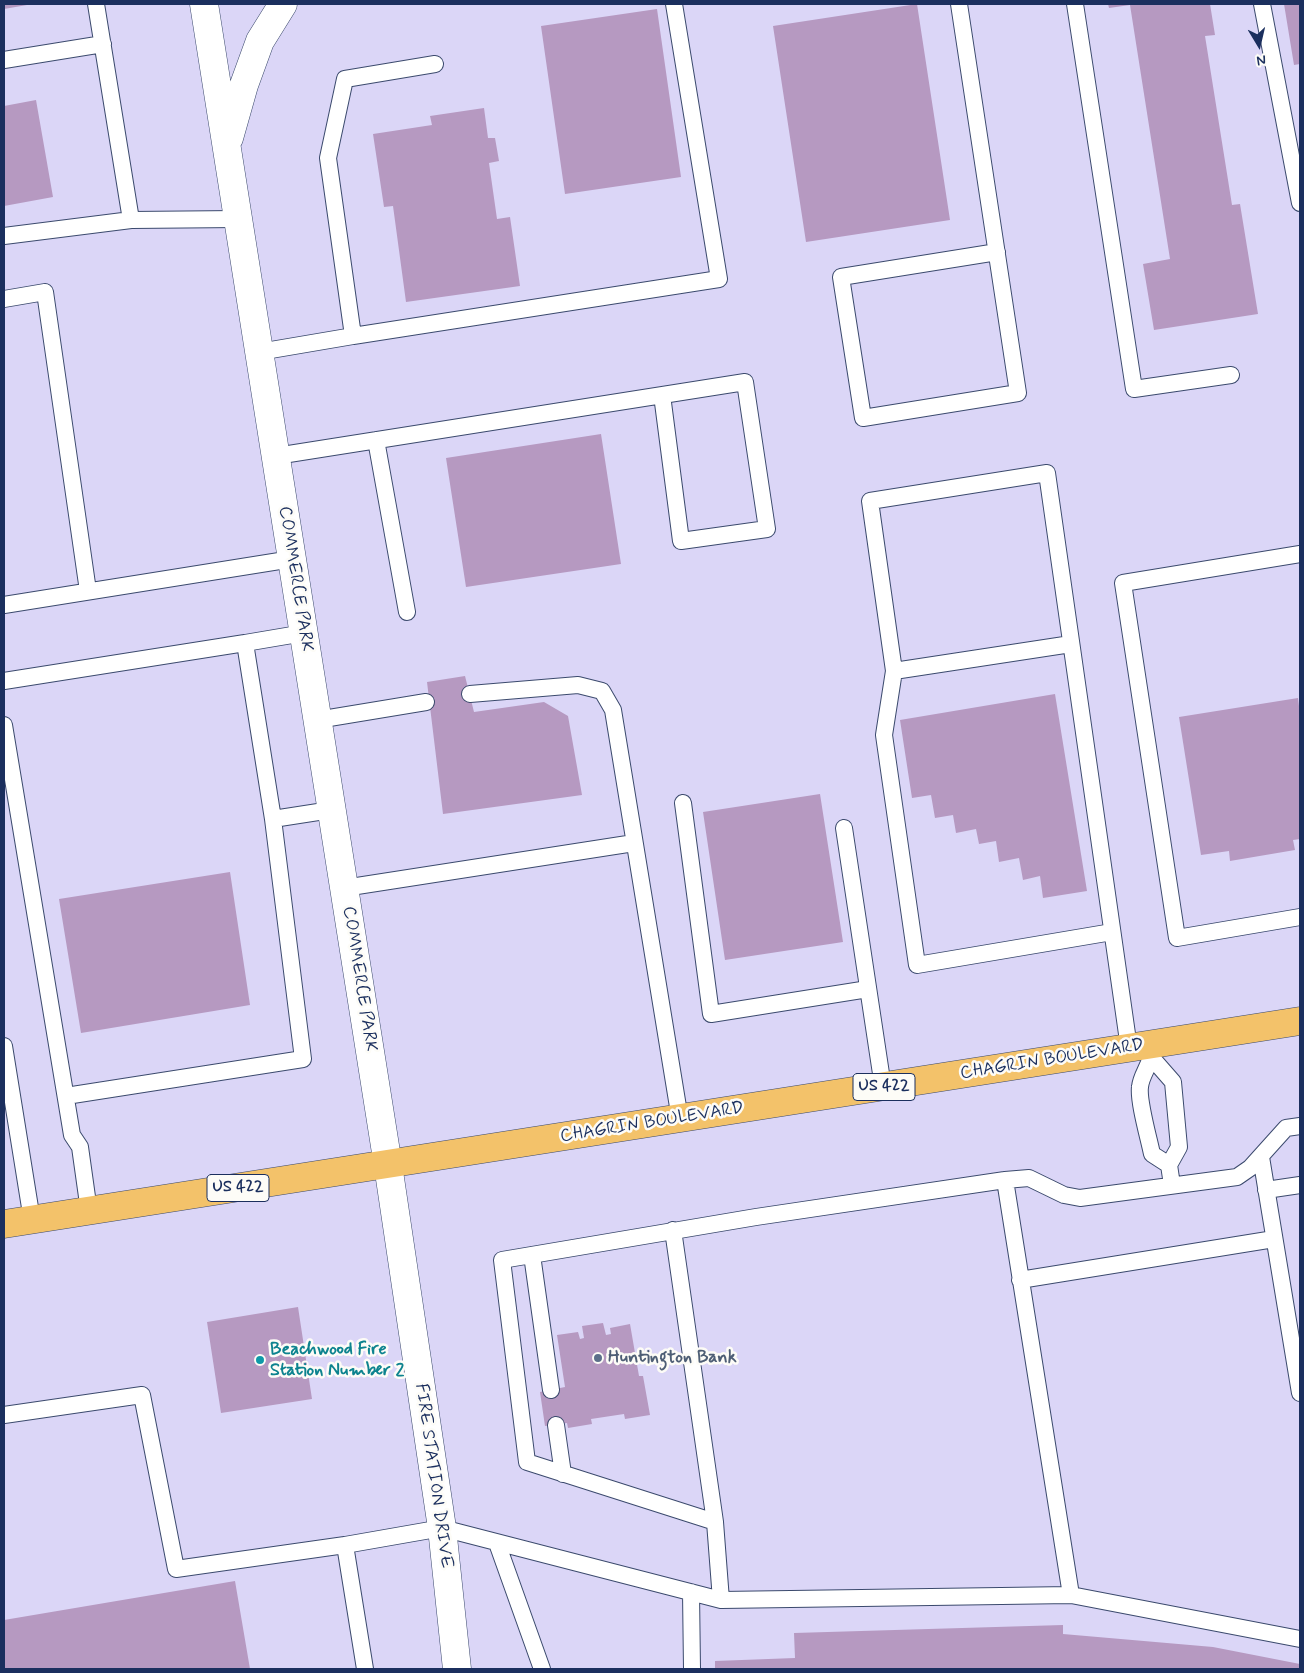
<!DOCTYPE html>
<style>
body{margin:0}
#map{position:relative;width:1304px;height:1673px;overflow:hidden;background:#f0e1c3;font-family:Mynerve,sans-serif}
canvas{display:block}
.frame{position:absolute;inset:0;border:5px solid #1b2f5e;pointer-events:none}
.north{position:absolute;left:1234px;top:20px;width:50px;height:50px;-webkit-text-stroke:4px #fdfcf7;paint-order:stroke;rotate:171deg;font-size:14px;font-weight:700;line-height:20px;text-align:center;color:#1b2f5e}
.north::after{content:'';display:block;margin:auto;width:18px;height:22px;background:#1b2f5e;clip-path:polygon(50% 0,100% 100%,50% 72%,0 100%)}
</style>
<div id="map">
<canvas width="1304" height="1673"></canvas>
<div class="frame"></div>
<div class="north">N</div>
</div>
<script>
const context = document.querySelector('canvas').getContext('2d');
context.lineJoin = 'round';
function fillPath(path, color) {
  context.fillStyle = color;
  context.fill(path, 'evenodd');
}
function strokePath(path, color, width, dash) {
  context.strokeStyle = color;
  context.lineWidth = width;
  context.lineCap = dash ? 'butt' : 'round';
  context.setLineDash(dash || []);
  context.stroke(path);
}
function label(font, color, halo, rows, align = 'center') {
  context.font = font + ' Mynerve,sans-serif';
  context.lineWidth = 5;
  context.setLineDash([]);
  context.textBaseline = 'middle';
  context.strokeStyle = halo;
  context.fillStyle = color;
  for (const [text, x, y, turn = 0] of rows) {
    context.save();
    context.translate(x, y);
    context.rotate((+turn || 0) * Math.PI / 180);
    context.textAlign = isNaN(turn) ? turn : align;
    if (halo) context.strokeText(text, 0, 0);
    context.fillText(text, 0, 0);
    context.restore();
  }
}
fillPath(new Path2D(`
 M4,4H1300V1669H4Z`), '#dbd6f7');
fillPath(new Path2D(`
 M4,4H27V5L4,9Z
 M917,4L950,220L806,242L773,26Z
 M1108,4H1210L1215,35L1205,36L1232,205L1240,204L1258,314L1154,330L1143,264L1170,259L1130,5L1109,8Z
 M1284,4H1300V64L1294,65Z
 M657,9L681,177L565,194L541,26Z
 M36,100L53,197L4,206V106Z
 M484,108L488,138H495L499,161L489,163L497,219L510,217L520,286L406,302L393,206L384,207L373,134L432,125L430,116Z
 M601,434L621,564L466,587L446,458Z
 M465,676L474,712L544,702L568,716L582,795L443,814L427,682Z
 M1055,694L1087,891L1043,898L1040,876L1023,880L1019,858L999,862L996,841L979,844L976,829L956,833L953,815L935,818L931,795L912,798L900,720Z
 M1298,698L1300,714V839L1293,840L1295,850L1230,861L1229,851L1201,855L1179,717Z
 M820,794L843,942L725,960L703,812Z
 M230,872L250,1005L81,1033L59,899Z
 M298,1307L312,1399L221,1413L207,1322Z
 M603,1323L606,1335L611,1334L610,1328L630,1324L639,1376H643L650,1415L625,1419L624,1414L591,1419L592,1424L568,1428L567,1423L545,1426L540,1392L565,1387L557,1335L578,1332L580,1339L584,1338L582,1326Z
 M235,1581L250,1669H4V1620Z
 M1063,1625V1634L1213,1647L1300,1664V1669H715V1661L795,1658L794,1633Z`), '#b699c1');
const lane = new Path2D(`
 M96,4L131,220L238,219
 M959,4L1018,393L863,418L841,277L997,252
 M1075,4L1134,389L1231,375
 M1262,4L1300,203
 M4,60L103,44
 M435,64L345,79L328,158L353,336L719,279L674,4
 M4,236L131,220
 M4,299L45,292L88,591
 M259,352L353,336
 M376,440L407,612
 M276,456L745,382L767,529L681,541L662,395
 M1300,554L1123,583L1177,938L1300,917
 M4,605L292,559
 M245,643L304,633
 M894,671L1071,644
 M4,681L245,643L273,819L303,1059L66,1096
 M470,694L578,685L602,691L613,710L680,1119
 M317,720L426,702
 M4,725L72,1135L80,1147L89,1211
 M683,803L711,1014L868,989
 M273,819L331,810
 M844,828L883,1087
 M344,888L634,843
 M1112,932L917,965L884,735L894,671L870,501L1047,473L1129,1048
 M4,1046L32,1220
 M1152,1049C1152,1064 1141,1074 1140,1087C1138,1101 1149,1139 1152,1154L1169,1165
 M1152,1058L1173,1082L1179,1147L1169,1165L1172,1185
 M1261,1157L1300,1393
 M1005,1180L1071,1595
 M1266,1190L1300,1185
 M673,1230L715,1522L721,1600
 M532,1255L551,1390
 M1020,1280L1274,1239
 M4,1415L142,1395L176,1569L345,1545L365,1669
 M556,1425L563,1474
 M715,1522L527,1462L502,1260L756,1217L1005,1180L1029,1178L1064,1195L1080,1198L1237,1177L1250,1168L1286,1128L1300,1126
 M497,1543L542,1669
 M345,1545L442,1528L721,1600L1071,1595L1300,1639
 M691,1592L692,1669`);
const street = new Path2D(`
 M204,4L388,1165L442,1528L457,1669
 M229,138L244,85L260,41L283,4`);
const primary = new Path2D(`
 M4,1224L1300,1021`);
strokePath(lane, '#3b4a6d', 18);
strokePath(street, '#3b4a6d', 29);
strokePath(primary, '#3b4a6d', 29);
strokePath(lane, '#fff', 16);
strokePath(street, '#fff', 28);
strokePath(primary, '#f3c26a', 28);
for (const [x, y, r, color] of [
 [598,1358,5,"#5c6f8a"],
 [260,1360,5,"#0f9aa8"]
]) {
  const dot = new Path2D();
  dot.arc(x, y, r, 0, 2 * Math.PI);
  context.fillStyle = color;
  context.fill(dot);
  strokePath(dot, '#fdfcf7', 2);
}
for (const [x, y, w] of [
 [884,1087,62],
 [238,1188,62]
]) {
  const box = new Path2D();
  box.roundRect(x - w / 2, y - 13.5, w, 27, 4);
  context.fillStyle = '#fdfcf7';
  context.fill(box);
  strokePath(box, '#1b2f5e', 1);
}
label('bold 16px', '#1b2f5e', null, [
 ["US 422",884,1087],
 ["US 422",238,1188]
]);
label('18px', '#1b2f5e', '#fdfcf7', [
 ["COMMERCE PARK",295,579,81],
 ["COMMERCE PARK",359,979,81],
 ["CHAGRIN BOULEVARD",1052,1060,-9],
 ["CHAGRIN BOULEVARD",652,1123,-9],
 ["FIRE STATION DRIVE",433,1476,82]
]);
label('bold 18px', '#0d838f', '#fdfcf7', [
 ["Beachwood Fire",270,1350],
 ["Station Number 2",270,1371]
], 'left');
label('bold 18px', '#4e5e75', '#fdfcf7', [
 ["Huntington Bank",608,1358]
], 'left');
</script>
